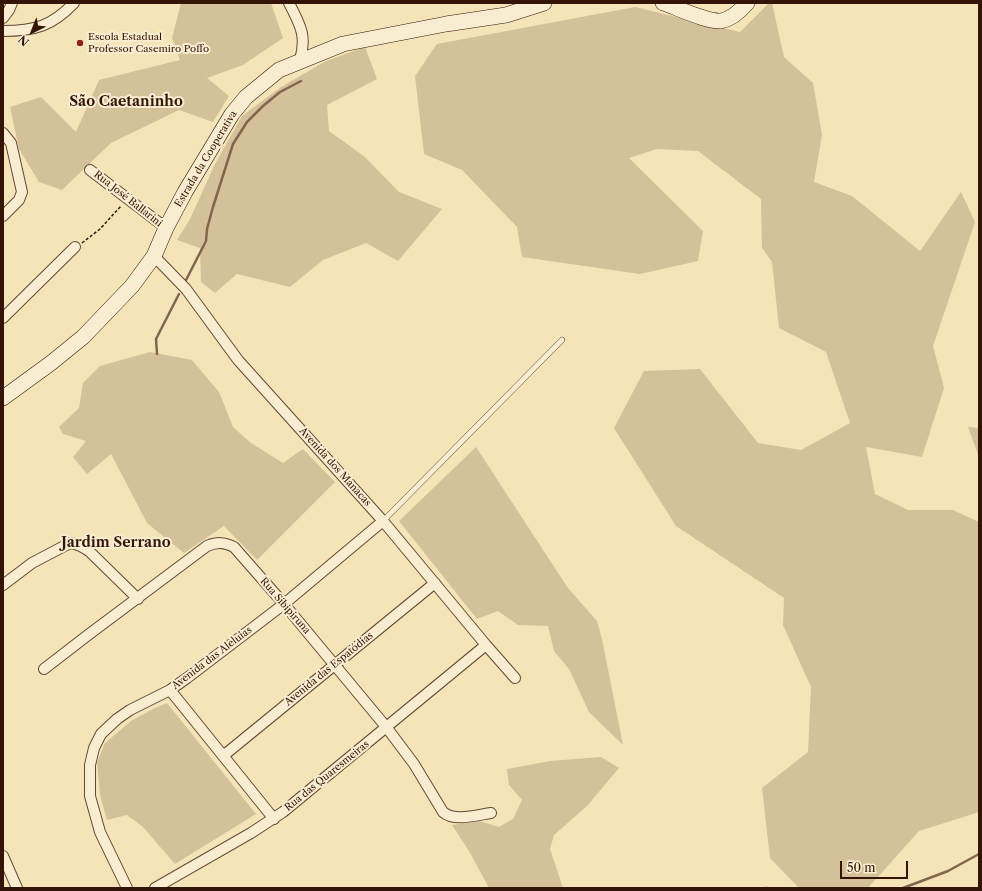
<!DOCTYPE html>
<meta charset="utf-8">
<style>
body{margin:0}
#map{position:relative;width:982px;height:891px;overflow:hidden;background:#f5e4b8;font-family:"Libre Caslon Text",serif}
canvas{display:block}
.frame{position:absolute;inset:0;border:4px solid #351408;pointer-events:none}
.north{position:absolute;left:12px;top:12px;width:40px;height:40px;-webkit-text-stroke:3px #f8edd1;paint-order:stroke;rotate:223deg;font-size:11px;font-weight:700;line-height:16px;text-align:center;color:#351408}
.north::after{content:'';display:block;margin:auto;width:14px;height:18px;background:#351408;clip-path:polygon(50% 0,100% 100%,50% 72%,0 100%)}
.scale{position:absolute;left:840px;top:861px;width:68px;height:18px;box-sizing:border-box;border:2px solid #351408;border-top:0;padding-left:5px;font-size:12px;line-height:14px;white-space:nowrap;color:#351408;-webkit-text-stroke:3px #f8edd1;paint-order:stroke}
</style>
<div id="map">
<canvas width="982" height="891"></canvas>
<div class="frame"></div>
<div class="north">N</div>
<div class="scale">50 m</div>
</div>
<script>
const context = document.querySelector('canvas').getContext('2d');
context.lineJoin = 'round';
function fillPath(path, color) {
  context.fillStyle = color;
  context.fill(path, 'evenodd');
}
function strokePath(path, color, width, dash) {
  context.strokeStyle = color;
  context.lineWidth = width;
  context.lineCap = dash ? 'butt' : 'round';
  context.setLineDash(dash || []);
  context.stroke(path);
}
function label(font, color, halo, rows, align = 'center') {
  context.font = font + ' "Libre Caslon Text",serif';
  context.lineWidth = 4;
  context.setLineDash([]);
  context.textBaseline = 'middle';
  context.strokeStyle = halo;
  context.fillStyle = color;
  for (const [text, x, y, turn = 0] of rows) {
    context.save();
    context.translate(x, y);
    context.rotate((+turn || 0) * Math.PI / 180);
    context.textAlign = isNaN(turn) ? turn : align;
    if (halo) context.strokeText(text, 0, 0);
    context.fillText(text, 0, 0);
    context.restore();
  }
}
fillPath(new Path2D(`
 M181,3H271L283,38L243,65L207,78L229,96L213,122L179,110L111,143L62,190L39,182L19,149L10,107L41,97L76,132L99,80L180,60L172,38Z
 M769,3H772L784,57L813,83L822,135L814,182L852,196L920,251L961,192L975,222L933,346L944,388L922,457L866,447L875,494L908,510H953L979,522V812L919,831L868,888H799L770,858L762,788L808,752L811,687L783,625L784,598L676,526L614,428L644,371L700,369L758,443L801,450L850,423L826,352L779,328L772,262L762,248L761,199L698,151L657,149L629,158L703,231L698,261L640,274L522,257L517,227L462,170L424,154L415,76L437,44L635,7L740,32Z
 M365,47L377,79L327,105L329,131L365,157L399,192L442,209L398,261L366,243L323,260L290,287L237,274L215,293L201,282L200,248L177,240L190,219L214,166L242,116L281,87L326,61Z
 M150,352L192,360L219,392L233,427L251,443L283,463L303,449L335,482L257,560L224,526L184,553L147,523L111,454L87,474L73,457L86,441L63,434L59,427L79,408L83,383L100,366Z
 M968,427L979,428V457Z
 M476,447L568,588L597,621L602,639L623,745L589,712L569,669L554,651L548,626L518,625L498,611L477,619L399,521Z
 M167,703L256,814L175,864L143,827L127,815L107,820L100,795L97,762L105,743L131,721L153,709Z
 M601,757L619,768L587,806L554,835L550,849L563,888H489L469,851L452,825L479,821L499,827L513,819L522,800L509,785L507,769L550,761Z`), '#d4c19a');
strokePath(new Path2D(`
 M186,280L206,241L207,229L213,207L233,144L247,122L263,106L280,92L301,81
 M157,354L156,339L179,294
 M766,888H767
 M903,888L948,871L979,854`), '#81664e', 2.5);
const lane = new Path2D(`
 M383,521L562,340`);
const street = new Path2D(`
 M289,3C300,25 307,35 300,60
 M3,18L9,10L12,3
 M3,31C35,31 52,26 74,3
 M3,133L11,143L22,192L19,200L3,216
 M90,170L166,228
 M154,256L186,289L238,360L383,521L486,645L515,678
 M3,318L75,247
 M3,585L32,563L70,543C78,544 82,546 89,551L138,599
 M44,669L88,635L207,546C217,542 224,542 234,547L284,604L387,728L414,764L443,812C454,822 477,815 491,813
 M170,690L274,819
 M223,756L435,583
 M3,856L17,888
 M127,888L100,832L90,796V765L94,748L101,734L117,719L130,710L170,690L187,678L284,604L383,521
 M155,888L251,833L283,812L486,645`);
const secondary = new Path2D(`
 M663,3C678,8 707,22 721,21C731,19 741,10 747,3
 M3,398L51,363L83,337L132,286L154,256L166,228L185,192L232,114L246,97L279,70L343,44L446,24L506,15L544,3`);
strokePath(lane, '#654834', 6);
strokePath(street, '#654834', 12);
strokePath(secondary, '#351408', 16);
strokePath(new Path2D(`
 M82,243L100,229L121,206`), '#351408', 1.5, [3, 2]);
strokePath(lane, '#f8edd1', 5);
strokePath(street, '#f8edd1', 10);
strokePath(secondary, '#f8edd1', 15);
for (const [x, y, r, color] of [
 [80,43,4,"#8f2418"]
]) {
  const dot = new Path2D();
  dot.arc(x, y, r, 0, 2 * Math.PI);
  context.fillStyle = color;
  context.fill(dot);
  strokePath(dot, '#f8edd1', 1.5);
}
label('10px', '#351408', '#f8edd1', [
 ["Escola Estadual",88,37],
 ["Professor Casemiro Poffo",88,49]
], 'left');
label('10px', '#351408', '#f8edd1', [
 ["Estrada da Cooperativa",206,159,-59],
 ["Rua José Ballarini",128,199,38],
 ["Avenida dos Manacas",335,467,48],
 ["Rua Sibipiruna",285,606,49],
 ["Avenida das Aleluias",212,658,-37],
 ["Avenida das Espatódias",329,669,-39],
 ["Rua das Quaresmeiras",327,776,-39]
]);
label('bold 14px', '#351408', '#f8edd1', [
 ["São Caetaninho",126,102],
 ["Jardim Serrano",116,543]
]);
</script>
